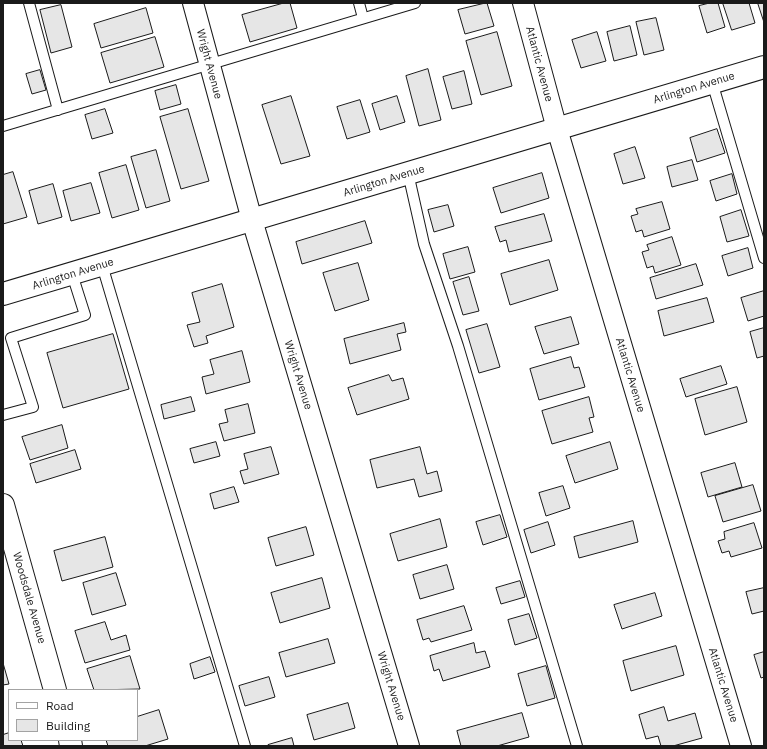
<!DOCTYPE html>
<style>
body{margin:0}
#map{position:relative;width:767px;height:749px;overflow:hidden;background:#fff;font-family:"IBM Plex Sans",sans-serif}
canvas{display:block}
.frame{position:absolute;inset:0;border:4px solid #1a1a1a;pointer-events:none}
.legend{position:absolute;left:8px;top:689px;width:130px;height:52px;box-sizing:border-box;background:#fff;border:1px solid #a3a3a3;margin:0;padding:5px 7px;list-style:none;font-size:12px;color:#1a1a1a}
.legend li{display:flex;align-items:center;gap:8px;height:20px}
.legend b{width:20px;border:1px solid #a3a3a3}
</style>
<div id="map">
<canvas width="767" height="749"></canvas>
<div class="frame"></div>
<ul class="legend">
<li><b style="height:5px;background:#fff"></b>Road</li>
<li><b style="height:11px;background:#e6e6e6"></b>Building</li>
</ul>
</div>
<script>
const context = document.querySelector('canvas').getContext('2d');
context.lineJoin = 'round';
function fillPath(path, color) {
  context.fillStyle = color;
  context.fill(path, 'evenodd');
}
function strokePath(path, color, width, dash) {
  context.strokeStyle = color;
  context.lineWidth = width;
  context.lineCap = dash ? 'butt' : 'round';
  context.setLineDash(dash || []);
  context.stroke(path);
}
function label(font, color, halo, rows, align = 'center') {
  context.font = font + ' "IBM Plex Sans",sans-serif';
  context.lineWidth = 3;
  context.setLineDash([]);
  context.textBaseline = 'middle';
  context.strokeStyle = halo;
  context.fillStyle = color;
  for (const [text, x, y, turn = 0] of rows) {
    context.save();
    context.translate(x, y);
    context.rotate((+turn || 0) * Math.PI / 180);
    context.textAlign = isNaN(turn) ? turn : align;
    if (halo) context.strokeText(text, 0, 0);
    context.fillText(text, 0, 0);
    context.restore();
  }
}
const building = new Path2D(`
 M284,3H290L297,28L250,42L242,15Z
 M487,3L494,26L465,34L458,10Z
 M710,3H718L725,27L707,33L699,6Z
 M723,3H749L755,23L732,30Z
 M758,3H764V22Z
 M61,5L72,47L51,53L40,10Z
 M146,8L153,33L101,48L94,24Z
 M656,18L664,50L644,55L636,22Z
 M630,26L637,55L614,61L607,32Z
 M497,32L512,86L481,95L466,41Z
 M597,32L606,61L581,68L572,40Z
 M155,37L164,67L110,83L101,53Z
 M428,69L441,120L419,126L406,76Z
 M40,70L46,90L32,94L26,74Z
 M464,71L472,104L452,109L443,77Z
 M176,85L181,104L160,110L155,91Z
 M291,96L310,156L281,164L262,105Z
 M397,96L405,122L380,130L372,104Z
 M360,100L370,132L347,139L337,107Z
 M105,109L113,133L92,139L85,115Z
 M188,109L209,181L181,189L160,117Z
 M717,129L725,153L697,162L690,138Z
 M635,147L645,178L623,184L614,154Z
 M156,150L170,201L146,208L131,157Z
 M692,160L698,180L672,187L667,167Z
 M126,165L139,210L112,218L99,173Z
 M13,172L27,217L3,224V175Z
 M542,173L549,198L501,213L493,188Z
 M732,174L737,194L716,201L710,181Z
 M91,183L100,213L71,221L63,191Z
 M53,184L62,217L38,224L29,191Z
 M662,202L670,229L644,237L642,230L636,232L631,216L638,214L636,209Z
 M448,205L454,226L434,232L428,210Z
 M741,210L749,236L727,242L720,217Z
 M544,214L552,241L509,252L506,240L500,242L495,227Z
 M365,221L372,243L302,264L296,242Z
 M672,237L681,265L655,273L653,266L647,268L642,252L649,250L647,245Z
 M468,247L475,272L450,279L443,254Z
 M748,248L753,268L728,276L722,256Z
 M549,260L558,290L510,305L501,274Z
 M358,263L369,300L335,311L323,273Z
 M696,264L703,285L656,299L650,278Z
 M469,277L479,311L463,315L453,282Z
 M222,284L234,327L206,336L208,343L194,347L187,325L200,322L192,293Z
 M764,291V316L748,321L741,298Z
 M707,298L714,322L664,336L658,311Z
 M571,317L579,344L544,354L535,327Z
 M404,323L406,332L397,334L401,350L350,364L344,339Z
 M487,324L500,367L479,373L466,330Z
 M764,328V356L757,358L750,332Z
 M113,334L129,389L63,408L47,353Z
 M242,351L250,382L206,394L202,377L214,374L210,360Z
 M571,357L574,368L579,367L585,387L539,400L530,369Z
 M721,366L727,384L686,397L680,379Z
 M389,375L392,381L403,378L409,399L357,415L348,388Z
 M737,387L747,422L705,435L695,399Z
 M191,397L195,411L164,419L161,405Z
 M589,397L594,417L589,418L593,432L552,444L542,411Z
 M248,404L255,433L224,441L219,424L228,422L225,410Z
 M62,425L68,448L30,460L22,437Z
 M216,442L220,456L194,463L190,449Z
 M610,442L618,469L575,483L566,456Z
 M271,447L279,474L244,484L240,471L248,469L244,454Z
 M420,447L427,474L437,471L442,491L419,497L414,479L377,488L370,460Z
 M75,450L81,469L36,483L30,464Z
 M735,463L742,487L708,497L701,473Z
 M753,485L761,511L723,522L715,496Z
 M563,486L570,508L546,516L539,493Z
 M234,487L239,502L214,509L210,494Z
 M500,515L507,537L483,545L476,522Z
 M440,519L447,547L398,561L390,534Z
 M633,521L638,542L579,558L574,537Z
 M548,522L555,545L531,553L524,530Z
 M754,523L762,548L731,557L729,551L722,553L718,541L725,539L724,532Z
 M306,527L314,555L276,566L268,538Z
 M105,537L113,567L62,581L54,551Z
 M447,565L454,589L420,599L413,575Z
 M116,573L126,605L92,615L83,583Z
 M322,578L330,608L280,623L271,593Z
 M520,581L525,597L501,604L496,588Z
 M764,588V611L752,614L746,592Z
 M655,593L662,616L622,629L614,605Z
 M464,606L472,630L431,642L429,638L423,640L417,620Z
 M529,614L537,638L515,645L508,620Z
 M105,622L111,640L126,635L130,650L85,663L75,631Z
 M328,639L335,663L286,677L279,653Z
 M474,643L476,653L485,651L490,667L443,681L439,669L434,671L430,656Z
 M676,646L684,675L631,691L623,661Z
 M764,652V677L761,678L754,655Z
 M130,656L140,689L94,690L87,669Z
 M210,657L215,672L194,679L190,664Z
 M3,663L9,684L3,685Z
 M546,666L555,698L527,706L518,674Z
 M269,677L275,697L245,706L239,686Z
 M348,703L355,728L314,740L307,715Z
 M664,707L668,721L695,713L702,738L673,746H661L658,736L646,739L639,715Z
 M159,710L168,739L145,746H108L106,740H137V717Z
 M522,713L529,737L497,746H461L457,731Z
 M9,733V740H21L23,746H3V735Z
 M292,738L294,746H268V745Z`);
fillPath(building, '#e6e6e6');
strokePath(building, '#1a1a1a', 1);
const service = new Path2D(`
 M29,3L58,110
 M359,3L363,18
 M712,82L764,258
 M3,126L415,3
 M408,173L424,244L458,346L577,746
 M102,265L245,746
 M3,415L33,407L11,338L85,315L72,274`);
const minor = new Path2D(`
 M193,3L252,220L409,746
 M523,3L557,129L741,746`);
const tertiary = new Path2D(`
 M3,294L764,67
 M3,505L55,690
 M70,740L71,746`);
strokePath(service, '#1a1a1a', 12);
strokePath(minor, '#1a1a1a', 22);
strokePath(tertiary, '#1a1a1a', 24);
strokePath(service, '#fff', 10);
strokePath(minor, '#fff', 20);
strokePath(tertiary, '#fff', 22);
label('11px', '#1a1a1a', '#fff', [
 ["Wright Avenue",209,64,75],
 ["Atlantic Avenue",539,64,75],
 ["Arlington Avenue",694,88,-17],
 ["Arlington Avenue",384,181,-17],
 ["Arlington Avenue",73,274,-17],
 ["Wright Avenue",298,375,73],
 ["Atlantic Avenue",630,375,73],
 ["Woodsdale Avenue",29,598,74],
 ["Atlantic Avenue",723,685,73],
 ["Wright Avenue",391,686,73]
]);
</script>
